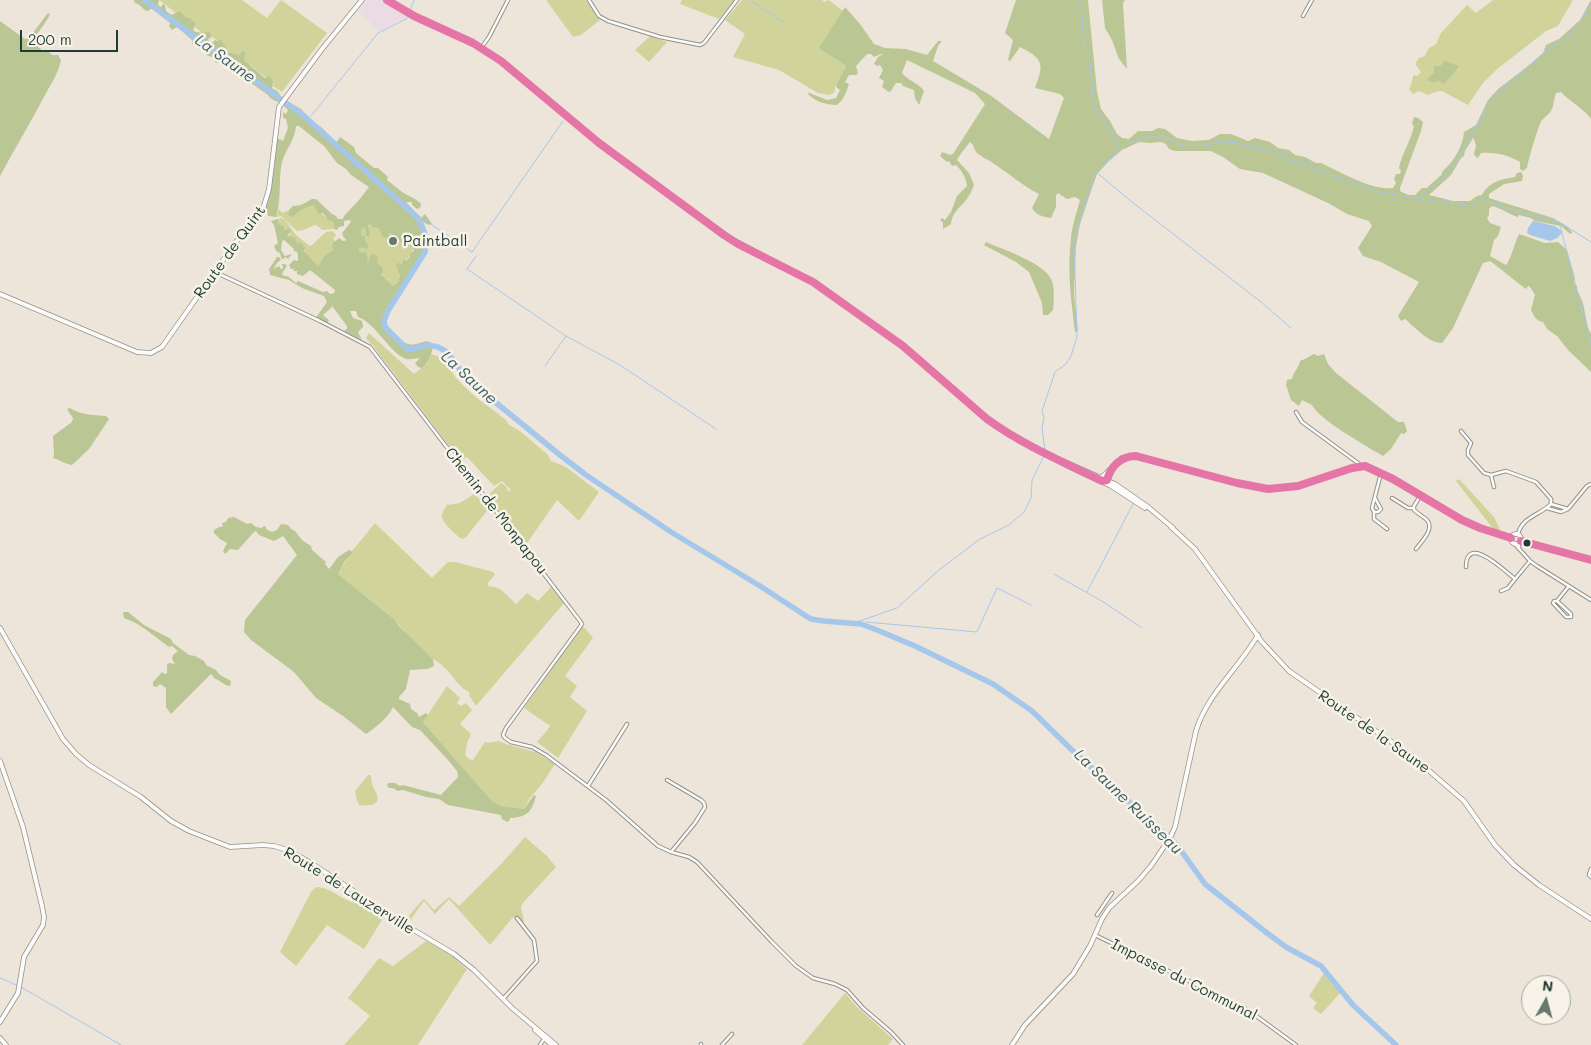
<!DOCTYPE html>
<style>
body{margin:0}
#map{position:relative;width:1591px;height:1045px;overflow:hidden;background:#ede5d9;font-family:Mali,sans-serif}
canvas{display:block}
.north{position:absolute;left:1521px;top:975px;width:50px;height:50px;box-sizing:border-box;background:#f7f3e8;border:1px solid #a1aaa0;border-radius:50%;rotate:7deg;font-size:14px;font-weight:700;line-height:20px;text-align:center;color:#1f3d34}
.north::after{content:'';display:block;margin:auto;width:18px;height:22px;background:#67786e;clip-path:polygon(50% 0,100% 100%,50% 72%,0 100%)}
.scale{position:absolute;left:20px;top:30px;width:98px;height:22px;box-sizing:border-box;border:2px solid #1f3d34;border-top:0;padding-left:6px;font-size:15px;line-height:18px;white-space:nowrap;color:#1f3d34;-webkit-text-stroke:4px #f7f3e8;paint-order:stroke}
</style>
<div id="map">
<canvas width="1591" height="1045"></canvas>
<div class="north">N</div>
<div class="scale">200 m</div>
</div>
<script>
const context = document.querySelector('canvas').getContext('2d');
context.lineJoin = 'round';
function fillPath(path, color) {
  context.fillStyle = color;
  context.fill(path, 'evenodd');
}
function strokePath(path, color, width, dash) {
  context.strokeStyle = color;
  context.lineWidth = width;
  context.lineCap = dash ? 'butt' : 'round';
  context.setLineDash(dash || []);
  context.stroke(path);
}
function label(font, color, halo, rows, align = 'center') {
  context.font = font + ' Mali,sans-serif';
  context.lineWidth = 5;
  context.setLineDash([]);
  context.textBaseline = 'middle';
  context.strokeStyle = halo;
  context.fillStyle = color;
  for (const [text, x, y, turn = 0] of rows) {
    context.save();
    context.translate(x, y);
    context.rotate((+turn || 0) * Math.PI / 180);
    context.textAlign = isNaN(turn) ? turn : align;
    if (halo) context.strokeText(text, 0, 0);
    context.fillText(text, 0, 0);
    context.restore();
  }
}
fillPath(new Path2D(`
 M367,0H381L407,16L379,31L359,12Z`), '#eadbe5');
fillPath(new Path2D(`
 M159,0H242L267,18L281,0L327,33L282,92L273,86L274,84L244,60L243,52L239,55L229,52C223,41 214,42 209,32L202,33L195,27L196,24L192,19L186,17L180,11L176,13Z
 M546,0H586L600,20L581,35L573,37Z
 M682,0H735L719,19L680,4Z
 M742,0H822L824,2L829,0L843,11L820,48L846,66L836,85L834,93L829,95L818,93L779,70L733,57L745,34L725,20Z
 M1493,0H1573L1558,26L1546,31L1496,70L1483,83L1468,105L1442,91L1435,92L1428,95L1419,91L1413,94L1409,89C1412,84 1412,78 1414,75L1417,76L1421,72L1415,64L1419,58L1425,56L1428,49L1436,44L1441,33L1467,5L1476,13Z
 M650,36L667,42L649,62L635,50Z
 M314,205C320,211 326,219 333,222L334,229L322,230L319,227L315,225L303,230L297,231L281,216L276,217L279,209L282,213L289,210L288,215Z
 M281,218L285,220L296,235L310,246L313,244L326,232L333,231L336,235L333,239L335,241L333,250L324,256L318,266L307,255L300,242L297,244L287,236L291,234L279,224L278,219Z
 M370,224L373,227L391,233L396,238L412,246C415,257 407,257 402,264C400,266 399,272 398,273L400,276L398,282L393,286L370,262L367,263L360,252L359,247H363L365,241L361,235V230L365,226L366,229Z
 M369,333L414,374L427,363L431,355C444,354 450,371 458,380C472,396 490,407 506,420L509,425L520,431L548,455L551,461L566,467L599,492L579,521L557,500L525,546L494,504L496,502L491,501L489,494L501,483C505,485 508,487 508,492L511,490L502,481L494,486L467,457L461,460L459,459L376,350L373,345L371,344L366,338Z
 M1459,479L1494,517L1500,530H1494L1456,481Z
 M474,494L484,503L487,511L466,537L463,539L460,538C455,533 442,523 442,516C442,512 445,508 447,505L460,503Z
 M375,523L432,578L448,562H455L493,572L495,575L487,584L490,587C500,585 508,597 516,604L527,593L538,601L551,587L564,603L476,706L469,695V692C458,687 453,675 444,667C440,663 435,661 431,657C419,646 405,633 395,620L338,574L352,551Z
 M582,627L585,628L593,638L565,676L577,686L570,697L587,711L558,758L537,742L545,733L550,726L524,708Z
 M447,686L460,698L457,703L461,706L466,703L472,710L460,724L471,734L467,743L465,755L469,759L473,760L485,742L488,743L499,741L506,744L535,752L555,764L542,784L530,798L524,809L501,806L492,801L423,722Z
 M368,775H370C372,777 371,780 372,783C372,787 376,791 377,795C381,806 367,806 359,805L357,800L355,791Z
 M525,837L547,856L556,867L522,904L521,907L524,921L520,925L513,917L490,945L449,899L435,914L424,901L408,923L406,920L416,907L424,899L434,910L449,897L459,906L502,863Z
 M316,887C332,886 348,908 364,902L385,915L364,949L327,925L296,966L280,952L311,892Z
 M426,941L447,952L467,969L418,1045H344L370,1016L348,998L379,958L393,966Z
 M1324,973L1340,993L1321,1014L1313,1008L1317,1003L1309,996Z
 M845,993L857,1007L893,1039L888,1045H802Z`), '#d0d49b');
fillPath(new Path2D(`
 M134,0H159L158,5L161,7L163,4L165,5L166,11L171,15L180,11L186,17L192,19L196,24L193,30C198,34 203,33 209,31L212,37L208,39L211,44L215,40L217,41L221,40L229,52L239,55L243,51L245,53L244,60L265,78L269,76C273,80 274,83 272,88C279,91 281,94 280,102C276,102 270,99 268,95L237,73L221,59L219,62L216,63L212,57L206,55L205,52L200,47L201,45L199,43L194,45L192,44V40L177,27L172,30L169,26L170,23L151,8L150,10L146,11L138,4L135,3Z
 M1016,0H1088L1097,92L1101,109L1110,121L1117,134L1122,138L1129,139L1138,131H1152L1158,128L1165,129L1177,138L1192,141L1209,140L1220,134H1231L1248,141L1255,138L1270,142L1278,148L1289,150L1295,155L1305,157L1316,163H1321C1341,172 1372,191 1393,188L1396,183L1394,179L1396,174H1400L1401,171L1399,168C1402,153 1411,141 1414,126L1412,124L1414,117L1418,118L1423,122L1421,131L1400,188V191L1408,195H1415L1422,188H1427C1431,183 1435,181 1439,177C1445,173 1439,175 1444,170C1454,161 1463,146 1464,132L1476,125L1488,100L1498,89L1532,63L1543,53L1546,45L1559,39L1580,20L1591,0V119C1586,110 1569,101 1561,92L1556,93C1554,98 1554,106 1551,111C1549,114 1545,117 1542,120C1538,126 1528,161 1527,168L1523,171L1520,169V162C1508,155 1495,152 1481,153L1478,158L1475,156L1474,154L1476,146L1474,139L1473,138L1465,151L1464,156L1461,158L1451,175L1429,195L1453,201H1470L1477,196L1482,195C1490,181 1500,180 1515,177L1517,173L1521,172L1523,176L1522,181L1504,184L1489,194V198L1553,218L1568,227L1572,232L1571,234L1569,233L1561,226L1535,221L1531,218L1519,215L1518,217C1508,214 1501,208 1492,206L1489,209V215L1487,218L1490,223L1501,227L1498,236L1494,240L1490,256L1506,265C1511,259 1515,242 1519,234L1545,243L1558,242L1567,250L1575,278L1574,284L1577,286C1577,292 1579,293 1581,298C1586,309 1585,324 1591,334V372L1568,350L1557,336L1547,329L1543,322C1536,321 1534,316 1531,310L1535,295L1530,287L1528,286L1526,289C1513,280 1503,270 1490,261L1483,263L1453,328L1442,343C1428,343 1415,327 1405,319L1401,321L1398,316L1419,282L1381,262L1363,256L1358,248L1372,226L1369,221L1347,214L1328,203L1263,173L1240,169L1223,157L1211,151H1175L1169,149L1166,144L1161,142L1151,143L1139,142L1122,150L1109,161L1097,174L1092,188L1080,224L1076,246L1074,294L1078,331L1075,332C1071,301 1067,269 1071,238C1072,225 1077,212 1080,200L1075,197L1067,199L1058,193L1056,195V207L1051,218C1043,217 1036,215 1032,208L1039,194C1023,186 1008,173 993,163C987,159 981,157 976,152C974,148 974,145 970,142L962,152L957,160L969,173L974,185C972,190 970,195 966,200C960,208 952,212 951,224L943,229V223L940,220L942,218L945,220L951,212L957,196L967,186C966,177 962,171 956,165L952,166L949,161L947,162L940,156L942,152L950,155L953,154L985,104L975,93L907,60L902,73C908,81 919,83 924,91L919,105L915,98L914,90L903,86L901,83H896L891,91L889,92L882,87L884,81L879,78L883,70L880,65L877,66L874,64L878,57L883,54H881L874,57L871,54H867L856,66L858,73L856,75H849L845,82L849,84C846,93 844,99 837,105C827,105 812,101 807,92L827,100L836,98L840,90L837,88L836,85L846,66L819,48L845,7L860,24L874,44L885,48L906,49L927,55L938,41H942L938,46L933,61L990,95L1049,139L1064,98L1060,94L1035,88C1044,64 1044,59 1020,47L1010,61L1008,60L1013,40L1005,33Z
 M1102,0H1125L1123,3L1127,69L1119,59L1112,40L1105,28Z
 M48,13L50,14C46,24 36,33 33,43L42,50H47L52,55H58L61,60C58,74 52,82 45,95C31,122 15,148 0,176V21L25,39L29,38Z
 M1445,61L1459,66L1455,72L1443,85L1440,80L1434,83L1429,81L1427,79L1434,73V66H1440Z
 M287,101L301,109L317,126H320C326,131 330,138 336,143L340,137L354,147L356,153L374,168H378L388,177L387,180C394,185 400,191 407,195C413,198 416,199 421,204L420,208L417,209L412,205V202H406L421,218L425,214L432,224L429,225L423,222C428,234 429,243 426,255L388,314L386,324C388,329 392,332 396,336C408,347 412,346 426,341L432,343C434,352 429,361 422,368L418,367L415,363L420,358C414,358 410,361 404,358C388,350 374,322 358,317L356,311H350L353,318L362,321L363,327L358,332L362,340L344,331L347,329V326L332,306L331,308L323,315L329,320L327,325L321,323L319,321L315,319L327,302L324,296L302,288L289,280L270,275L269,269L277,257H279L281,260L278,262L273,269L279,266L281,269L283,268L282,264H285L287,266L283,272L282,275L289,277L296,283L298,281L323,292L327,291L330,294L334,293L335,290L310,270L303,276L297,274V271H293L294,269H291L289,265L294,260L298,261V254L296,251L294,252V249L284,240L282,241L281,250L285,256L292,254L288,259L286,257L283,259L281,258L280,253L276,251L274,246L278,243L274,225L271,221L278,219L279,224L283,226L285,230L290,229L291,231L287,236L295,238L297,244L300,242L305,247L304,251L318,266L324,256L333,250L332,244L339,238L343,241H345L346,239L344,238L342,233L351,222L350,220L344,221V226L339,227L337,230L334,229L333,222L328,220L323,213L318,214L314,205L301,210L292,217L288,215L289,210L293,206L301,205L312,199H316L332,214L336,216L338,219H343L344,216L359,200L369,187L351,175L346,169L337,163L324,146L299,126H296C295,140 286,149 282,162C278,180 282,199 276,217L268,216L267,212L264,213L263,210L268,202L275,164C273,158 276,145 277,138L283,141L288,128L286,119L283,118V112L286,114L288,110L283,105ZM370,224L373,227L379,229L383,237L388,238L389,233H391L392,237L396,238L401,242L404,241L405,246L411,245L414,251L410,254V257L406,261L404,259L402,264L397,263L396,267L399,268L397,270L400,276L398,282L393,286L381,274L383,272V268L377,262L378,257L374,254L370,255L369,262L367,263L368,257L365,252L362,253L360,252L359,247L367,249L369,246L365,241V237L361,235V230L365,227L366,236H370L368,226Z
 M986,242C1002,249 1044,263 1051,279C1055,286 1054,302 1053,310L1048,315H1043L1042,303L1029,272L1016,262L984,245Z
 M1314,354L1318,356L1324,354L1328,364L1336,373L1398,422H1404L1407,431L1404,434L1401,433L1391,449L1383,456C1368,447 1318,419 1312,405L1302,400L1299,406L1291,400L1286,385L1287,380L1292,379C1293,372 1299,368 1300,361L1307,358Z
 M70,408C80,415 94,415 106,416L109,419L89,449L72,465C65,464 60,460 53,458L54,455L53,436L72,422L73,418L67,409Z
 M234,517L247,524L251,523L256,527L262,528L264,526L266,527V529L272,532L277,530L281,524L288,525L291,529L295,531L302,540L311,546L312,550L326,562L325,564L329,569L338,557L349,550L353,552L345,561L338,574L395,620L399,626L433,659L434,666L427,669L410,670L406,689L399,697V699L410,704L411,709L417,713L419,717L426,713L428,715L423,722L492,801L501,806L524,809L534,795L536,796C532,812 527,817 510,818L509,821L507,822L502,819L501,815L448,805L439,799L426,797L403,790L398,791L393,788H389L387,786L388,783H395L400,786L403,785L441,795L455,780L458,777L457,771L448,760L420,730L412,727L393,707C388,718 376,727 366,734L343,716L316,698L294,672L251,640L244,632L245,620L297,555L283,536L274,541L259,535L256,531L254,532L238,550L230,549L225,554L223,551L227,543L220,539L214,533V530L219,527H221L223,526L222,523L226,522L228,518Z
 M123,612H128L144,625L171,639L173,643L189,655L195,656L204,661L206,665L216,670L220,675L231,681L230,686C224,686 221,680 215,679L211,674L171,714L166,707V688L160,684L157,687L153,686V682L162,672L165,674L167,673V665L169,663L175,664L172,659L173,655L178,651L172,646L169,647C159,640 150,632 139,625C135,622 129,620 124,618Z`), '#bbc695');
fillPath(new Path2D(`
 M1533,221L1555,226L1563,232L1557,238L1550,241L1530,235L1527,233L1528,228Z`), '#a5c7ec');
strokePath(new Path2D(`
 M750,0L783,22
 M1079,0L1081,4L1084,46L1089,54L1094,106L1114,137L1119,149
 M410,11L414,0
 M311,116L378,33L406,19L408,16
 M308,120L309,119
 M1096,172L1132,202L1261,302L1291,328
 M1420,199L1473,206L1481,199L1518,212L1559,222L1591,242
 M419,220H422
 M425,220L472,252
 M1559,222L1591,344
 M472,252L563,121
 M476,256L467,269L566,336L620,365L716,429
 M545,366L566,336
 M1045,450L1042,428L1044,418L1042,411L1055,372L1066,364L1071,356L1075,343L1077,336L1074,242L1091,183L1096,172L1125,145L1146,137H1166L1175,143L1187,146L1208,145L1218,142H1227L1237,143L1284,155L1291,161L1295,160L1302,165L1307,163L1311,164L1314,170C1324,171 1327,177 1338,176L1344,181L1351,182L1373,191L1420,199L1425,192L1441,180L1456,162L1485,111L1499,91L1546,51L1567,36L1580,22L1591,4
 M1054,574L1105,603L1142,628
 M1087,592L1133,504
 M866,622L977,632L997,588L1031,605
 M851,624L897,608L939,570L980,539L1009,525L1024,512L1031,498L1032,480L1044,456
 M861,624H863
 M0,978L21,987L121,1045`), '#a5c7ec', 1);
strokePath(new Path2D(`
 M144,0L304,116L418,218C424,230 428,239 425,252L388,311L384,321L385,327L408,350L428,345L438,347L447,352L467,379L560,455L586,475L671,532L760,586L803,614L811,619L824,621L861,624L877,630L915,646L993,684L1032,711L1072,750L1177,845L1205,884L1267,933L1286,947L1321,966L1353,1005L1396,1045`), '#a5c7ec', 5.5);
const street = new Path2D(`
 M589,0L599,16L608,21L660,37L700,45L704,43L737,0
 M1303,16L1312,0
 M481,48L489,37L508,0
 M215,272L320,321L370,347L580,621L582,624L580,627L506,728L503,735L505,738L511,742L532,747L546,755L606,800L658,846L671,852L689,857L697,862L772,942L796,966L813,978L835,984L847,990L863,1008L891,1032L903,1045
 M1296,412L1302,422L1362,466
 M1461,431L1471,443L1468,450V455L1484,473L1491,475L1506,471L1536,482L1551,499V504C1540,515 1522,517 1518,534
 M1381,473L1372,508L1374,512V519L1387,529
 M1491,475L1494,487
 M1392,498L1408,508H1414
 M1547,508L1561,512L1568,509L1551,504
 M1568,509L1587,486L1591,484
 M1374,512H1378L1381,509L1375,498
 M1514,543L1530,561L1537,566L1591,600
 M1416,549C1421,542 1435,529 1427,520C1423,516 1418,514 1414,510V506L1420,496
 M1519,549V543
 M1466,567C1466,533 1505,571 1515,579L1530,561
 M1501,591L1508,588L1515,579
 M1557,601L1571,614V617H1566L1553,603L1554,601H1557L1569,586
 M667,780L701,800L704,803L705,807L695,823L671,852
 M588,786L627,724
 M1591,869L1589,875L1591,877
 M1097,915L1112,893
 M1095,935L1248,1010L1296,1045
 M503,999L537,961L534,940L517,918
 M701,1044V1045
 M540,1045L544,1039
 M722,1045L732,1034`);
const secondary = new Path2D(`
 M387,0L414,16L473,43L501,61L526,81L599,143L724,235L819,286L911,352L987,419L1031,447L1115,484L1148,507L1173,528
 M0,294L137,352L151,353L162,347L235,243L263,209L269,189L279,107L322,49L362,0
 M1066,465L1111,486L1145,508
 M1102,477L1122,458L1133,456L1244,485L1268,489L1298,486L1352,468L1365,466L1393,479L1462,520L1480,528L1511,538
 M1171,527L1195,549L1262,642L1289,671L1412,756L1464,801L1495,845L1514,865L1539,885L1591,919
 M1511 539a5 5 0 1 1 10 0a5 5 0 1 1-10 0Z
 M1521,541L1591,560
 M0,628L63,739L76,754L89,765L141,797L171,821L189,831L230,847L263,845L274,846L290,851L314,865L402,923L454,954L474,970L512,1008L556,1045
 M0,761L23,827L42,906L44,917L43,925L24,957L18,993L0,1022
 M535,1030L552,1045
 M0,1038L6,1045
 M1012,1045L1025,1025L1073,974L1090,946L1102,919L1109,908L1138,881L1151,866L1170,838L1175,827L1196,731C1207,694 1239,668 1258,635`);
strokePath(street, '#91928b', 4.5);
strokePath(secondary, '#91928b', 5.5);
strokePath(street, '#fcfbf9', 2.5);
strokePath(secondary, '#fcfbf9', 4);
strokePath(new Path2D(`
 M387,0L414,16L473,43L501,61L599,143L724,235L738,244L813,282L903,346L987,419C1023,445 1063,462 1102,481L1107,480C1111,466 1121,456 1136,456L1237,483L1268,489L1298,486L1352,468L1365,466L1393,479L1462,520L1480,528L1511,538
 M1521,541L1591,560`), '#e675a7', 8);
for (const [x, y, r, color] of [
 [393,241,5,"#67786e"],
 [1527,543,4.5,"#1f3d34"]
]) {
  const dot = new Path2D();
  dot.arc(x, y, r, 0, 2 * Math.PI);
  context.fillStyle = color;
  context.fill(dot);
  strokePath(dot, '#f7f3e8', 2);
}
label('15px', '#1f3d34', '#f7f3e8', [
 ["Paintball",403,241]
], 'left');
label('15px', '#1f3d34', '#f7f3e8', [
 ["Route de Quint",230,252,-54],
 ["Chemin de Monpapou",496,511,52],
 ["Route de la Saune",1374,732,35],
 ["Route de Lauzerville",349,891,32],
 ["Impasse du Communal",1184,980,27]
]);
label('italic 16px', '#395c64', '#f7f3e8', [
 ["La Saune",225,59,36],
 ["La Saune",469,378,43],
 ["La Saune Ruisseau",1128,802,44]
]);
</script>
